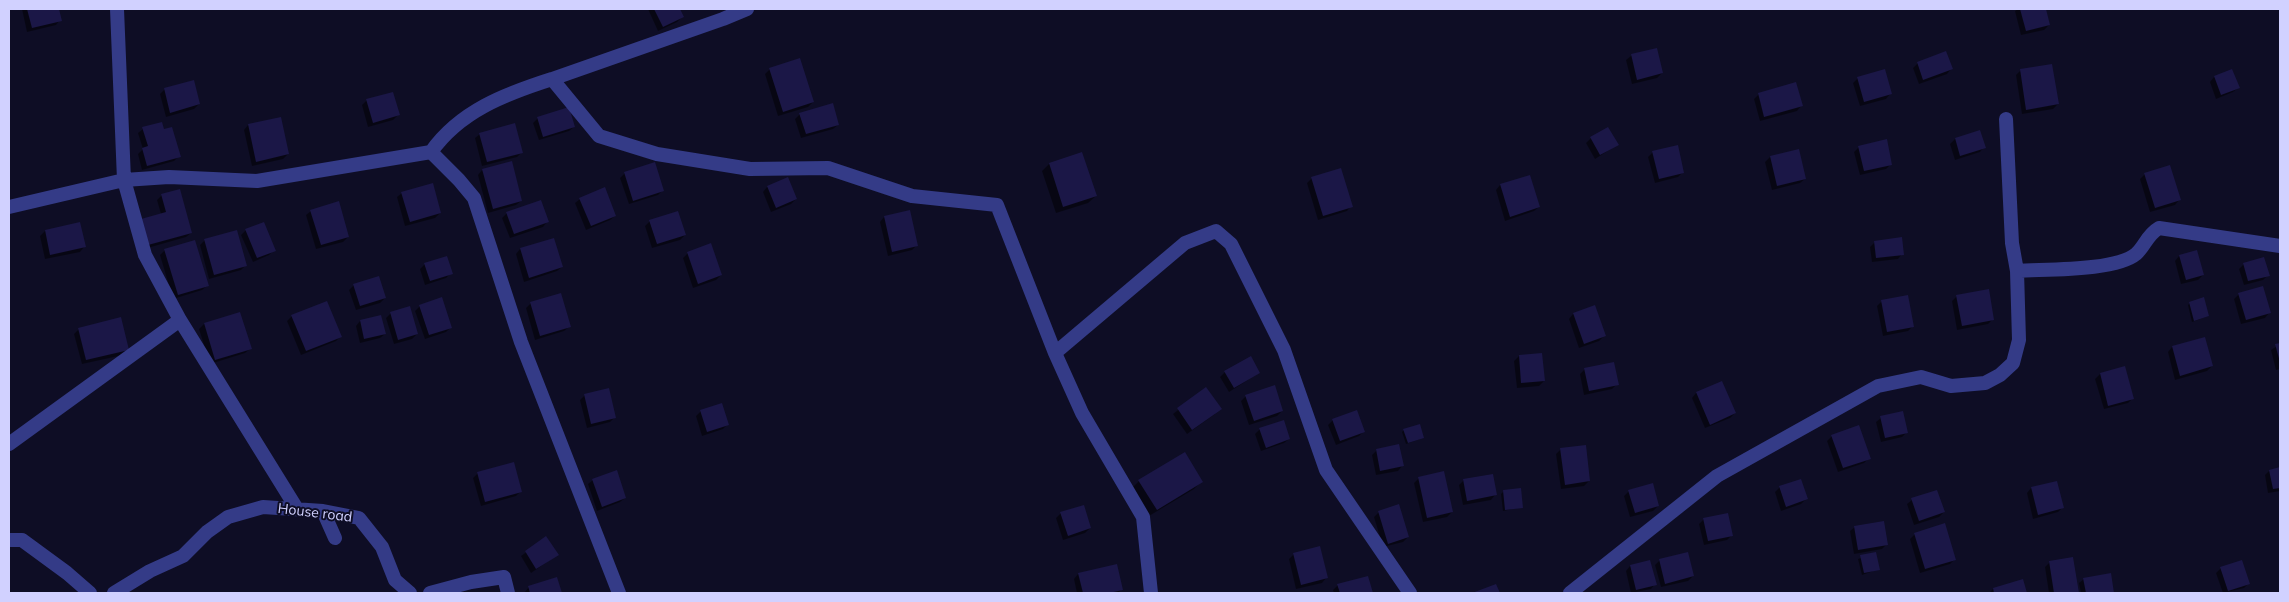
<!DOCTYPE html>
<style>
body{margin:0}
#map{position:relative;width:2289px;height:602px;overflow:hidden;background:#0e0d25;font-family:Mulish,sans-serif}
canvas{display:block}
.frame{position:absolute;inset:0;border:10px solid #d1d1ff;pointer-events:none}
</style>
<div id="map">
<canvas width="2289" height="602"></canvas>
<div class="frame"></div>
</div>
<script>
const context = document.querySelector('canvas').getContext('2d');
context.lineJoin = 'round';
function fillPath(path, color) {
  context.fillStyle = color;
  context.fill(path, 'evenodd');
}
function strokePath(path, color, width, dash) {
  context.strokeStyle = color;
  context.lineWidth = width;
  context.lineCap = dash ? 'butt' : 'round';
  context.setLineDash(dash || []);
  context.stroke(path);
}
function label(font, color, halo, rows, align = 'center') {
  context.font = font + ' Mulish,sans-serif';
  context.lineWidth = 4;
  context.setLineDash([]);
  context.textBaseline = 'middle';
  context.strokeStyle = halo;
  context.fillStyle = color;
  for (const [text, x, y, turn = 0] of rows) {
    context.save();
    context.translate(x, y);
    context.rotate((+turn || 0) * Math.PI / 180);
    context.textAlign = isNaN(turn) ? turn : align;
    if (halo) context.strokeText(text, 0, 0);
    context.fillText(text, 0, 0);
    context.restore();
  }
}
fillPath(new Path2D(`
 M22,9H57L60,20L56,25L27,32Z
 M648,9H678L682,17L677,22L658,31Z
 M2018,9H2045L2049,25L2044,30L2021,35L2015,11Z
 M1656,49L1662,73L1657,78L1632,84L1626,60L1631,56Z
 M1918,63L1951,69L1947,74L1919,84L1913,68Z
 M770,69L813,102L808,107L778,116L765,74Z
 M2020,71L2058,104L2053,109L2022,114L2016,75Z
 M2214,77L2238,88L2233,92L2216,99L2210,82Z
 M1858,78L1890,94L1886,99L1860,106L1853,83Z
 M193,82L199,104L194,109L166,117L160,94L164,90Z
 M1759,94L1801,106L1797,111L1760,121L1754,99Z
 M367,100L398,115L393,120L368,127L362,105Z
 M800,114L838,125L833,129L801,138L795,119Z
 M538,118L574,127L569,131L539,140L533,123Z
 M248,125L288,154L283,159L252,166L244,130Z
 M143,129L179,156L174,161L142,170L138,154L143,149L138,133Z
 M1979,131L1984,147L1980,152L1955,160L1950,144L1955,139Z
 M480,134L522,152L517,157L482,166L475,138Z
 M1591,138L1617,145L1595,159L1586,143Z
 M1859,147L1891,164L1886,169L1860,175L1854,152Z
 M1653,152L1683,172L1678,177L1655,183L1648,157Z
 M1081,154L1096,196L1088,203L1056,213L1042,171L1049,164Z
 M1770,157L1805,179L1800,183L1772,190L1765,162Z
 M482,170L521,201L516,205L488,213L478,175Z
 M625,173L662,191L658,195L629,204L620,178Z
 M2145,174L2179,200L2175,205L2150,212L2140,179Z
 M1529,176L1539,207L1534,211L1505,221L1496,190L1500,185Z
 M1312,178L1351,206L1347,211L1318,220L1307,183Z
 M787,179L796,199L791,204L771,212L763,192L767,187Z
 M402,193L440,213L435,218L405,226L397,197Z
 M162,195L191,233L186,237L144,249L161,214L157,200Z
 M580,199L615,216L610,220L586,230L575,203Z
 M311,211L348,237L343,242L316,249L306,215Z
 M507,213L547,222L543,227L510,238L502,218Z
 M884,217L917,245L912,250L888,256L880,222Z
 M650,221L685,235L680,240L652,248L645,226Z
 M79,224L84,247L80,252L45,259L40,236L45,231Z
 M246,230L274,250L269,255L253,262L241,235Z
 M205,240L245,266L241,270L209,279L200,245Z
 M1875,242L1902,254L1898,259L1872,262L1870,247Z
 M520,249L562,267L557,271L524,282L516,254Z
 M165,250L207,286L202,290L173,299L160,255Z
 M688,253L721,275L716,280L693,288L683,258Z
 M2179,256L2203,275L2198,280L2181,284L2175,261Z
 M425,264L451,273L446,278L425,285L420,269Z
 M2244,264L2268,275L2263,280L2244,285L2239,269Z
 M354,285L385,298L380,303L356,310L349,290Z
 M2239,294L2269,313L2265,318L2241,324L2234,299Z
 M1957,296L1993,319L1988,324L1957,330L1952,301Z
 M1881,302L1913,326L1908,331L1883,336L1877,306Z
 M531,303L569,327L564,331L535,340L526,308Z
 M2190,303L2208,316L2192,322L2188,305Z
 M420,306L451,327L446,332L425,339L415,311Z
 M1594,307L1604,336L1599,341L1579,348L1569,319L1573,314Z
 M239,313L250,349L245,353L210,364L199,329L204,324Z
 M391,313L417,334L412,339L394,344L386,318Z
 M292,316L340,337L336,341L301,355L287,321Z
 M360,321L385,334L380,338L360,343L356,326Z
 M79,329L128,350L123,355L82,364L74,334Z
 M2280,344V369L2276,370L2271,350Z
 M2172,347L2212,366L2207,371L2175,380L2168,352Z
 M1541,354L1544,381L1539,386L1517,388L1514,361L1519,356Z
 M2124,368L2133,398L2128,403L2104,409L2095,379L2100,374Z
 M1585,369L1617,384L1612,389L1584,395L1580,374Z
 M1225,372L1259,373L1229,392L1220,377Z
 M1722,382L1735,413L1730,418L1705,428L1692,398L1696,393Z
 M1205,389L1215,414L1187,434L1173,414Z
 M585,395L615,417L610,422L587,428L580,400Z
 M1246,396L1282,411L1277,416L1249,425L1241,401Z
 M701,411L727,425L723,429L702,436L696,416Z
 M1881,418L1907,432L1902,437L1881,442L1876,422Z
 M1333,420L1364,431L1359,436L1336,445L1328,425Z
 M1260,429L1289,439L1284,443L1261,451L1255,434Z
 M1404,430L1423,438L1406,444L1402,432Z
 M1832,436L1869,458L1864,463L1838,472L1827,441Z
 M1561,449L1589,481L1584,486L1561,489L1556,454Z
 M1377,450L1402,466L1398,471L1376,475L1372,455Z
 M1184,454L1202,481L1194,489L1149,516L1132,488L1139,481Z
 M2280,468V491L2268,493L2265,475L2269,471Z
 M478,473L520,492L516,496L481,506L473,478Z
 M1419,478L1452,512L1447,517L1423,522L1414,483Z
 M593,480L625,498L620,502L597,511L588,484Z
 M1464,480L1495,495L1491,500L1463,505L1459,485Z
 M1780,487L1806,499L1801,504L1781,511L1775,492Z
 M2031,488L2063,507L2058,512L2033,519L2027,493Z
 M1629,491L1658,506L1653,511L1630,517L1624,496Z
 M1503,492L1522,507L1503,511L1501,494Z
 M1912,500L1944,512L1939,517L1914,525L1907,504Z
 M1379,512L1408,537L1403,542L1383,547L1374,517Z
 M1061,513L1090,528L1085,533L1063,540L1056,518Z
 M1704,519L1732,535L1727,540L1704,545L1699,524Z
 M1855,527L1886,545L1882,549L1854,554L1850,531Z
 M1915,534L1955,559L1950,564L1920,573L1910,539Z
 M546,538L557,555L531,573L521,556Z
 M1875,553L1879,569L1862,575L1858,559Z
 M1294,554L1326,578L1322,583L1296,589L1289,559Z
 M2072,558L2078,593H2049L2045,567L2050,562Z
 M1660,560L1693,576L1688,581L1661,587L1655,565Z
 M1630,566L1655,584L1651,589L1631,593L1626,571Z
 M2221,568L2249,583L2244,588L2223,593L2216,573Z
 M1078,574L1121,590L1118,593H1077L1074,579Z
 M2110,574L2113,593H2081L2079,583L2084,579Z
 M1367,577L1371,593H1334L1333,590L1338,585Z
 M557,578L561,593H524L529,587Z
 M2022,581L2025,593H1989L1993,589Z`), '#0007');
fillPath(new Path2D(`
 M27,9H59L62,21L32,28Z
 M654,9H680L684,17L663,27Z
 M2020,9H2046L2050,25L2026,31Z
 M1657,48L1663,73L1637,80L1631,54Z
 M1946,51L1953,69L1923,80L1917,62Z
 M800,58L814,102L783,112L769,68Z
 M2052,64L2059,104L2026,110L2020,69Z
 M1885,69L1892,94L1864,102L1857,77Z
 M2232,69L2240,88L2221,95L2214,76Z
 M194,80L200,104L170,113L164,88Z
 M1796,82L1803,106L1764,117L1758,93Z
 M393,92L400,115L373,123L366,99Z
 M833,103L839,125L806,134L799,113Z
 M569,107L575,127L543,137L537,117Z
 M281,117L289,154L256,162L248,124Z
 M162,122L164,129L172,127L181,157L147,166L142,148L148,146L142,127Z
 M515,123L523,153L487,162L479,133Z
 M1608,127L1619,145L1600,155L1590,137Z
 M1980,130L1986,148L1960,156L1955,138Z
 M1887,139L1892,165L1864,171L1858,146Z
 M1678,145L1684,173L1659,179L1652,151Z
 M1799,149L1806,179L1777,186L1770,156Z
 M1082,152L1097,196L1063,207L1049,163Z
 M512,161L522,201L493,209L482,169Z
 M655,162L664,191L633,201L624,172Z
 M2170,165L2181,200L2155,208L2144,173Z
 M1341,168L1353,207L1323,216L1311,177Z
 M1530,175L1540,207L1510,217L1500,184Z
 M788,177L797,199L776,208L767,186Z
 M433,183L441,213L410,222L401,192Z
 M605,187L616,216L591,226L579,198Z
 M180,189L192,233L148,245L141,219L166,212L161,194Z
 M541,200L549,222L514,234L506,212Z
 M339,201L349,237L321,245L310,210Z
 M910,210L918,246L892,252L884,216Z
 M678,211L686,235L657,244L649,220Z
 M80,222L86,247L50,255L45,230Z
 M264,222L276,251L257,258L245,229Z
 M237,230L247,266L214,275L204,239Z
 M1902,237L1904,255L1876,258L1874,241Z
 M554,238L563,267L529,278L520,248Z
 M195,240L209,286L178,295L164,249Z
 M711,243L722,275L698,284L687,252Z
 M2197,250L2204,275L2186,280L2179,255Z
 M447,256L453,274L430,281L424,263Z
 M2264,257L2270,276L2248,281L2243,263Z
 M379,276L386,298L360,306L353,284Z
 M2263,286L2271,313L2246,320L2238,293Z
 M1989,289L1994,320L1962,326L1956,295Z
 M561,293L571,327L540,336L530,302Z
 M1908,295L1914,327L1887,332L1881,300Z
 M442,297L452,328L429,335L419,305Z
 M2204,297L2209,316L2194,321L2189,302Z
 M327,301L342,337L306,351L291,315Z
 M1595,305L1606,336L1584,344L1573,313Z
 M410,306L418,334L398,340L390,312Z
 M240,312L252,349L215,360L204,323Z
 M381,315L386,334L364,339L360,320Z
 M121,317L129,350L86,360L78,328Z
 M2205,337L2213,366L2180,376L2172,346Z
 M2280,343V362L2275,344Z
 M1542,353L1545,381L1521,383L1519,355Z
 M1251,356L1260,373L1234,388L1224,371Z
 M1614,362L1619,385L1589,391L1584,368Z
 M2125,366L2134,399L2108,406L2100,373Z
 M1722,381L1736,413L1710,425L1696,392Z
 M1275,385L1283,411L1254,421L1245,395Z
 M1206,387L1222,409L1192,430L1177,408Z
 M609,388L616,418L591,424L584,394Z
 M722,403L729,425L707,432L700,410Z
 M1357,410L1365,432L1340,441L1332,419Z
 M1903,411L1908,433L1885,438L1880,416Z
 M1284,420L1290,439L1266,448L1259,428Z
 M1420,424L1424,438L1408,443L1403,429Z
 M1859,425L1871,459L1843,468L1831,435Z
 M1399,444L1404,466L1380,471L1376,449Z
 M1586,445L1590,481L1565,485L1560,448Z
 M1185,452L1203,482L1157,510L1138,480Z
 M514,462L522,492L485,502L477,472Z
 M2280,467V488L2273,489L2269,470Z
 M617,470L626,498L602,507L592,479Z
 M1444,471L1453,512L1427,518L1418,477Z
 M1493,474L1497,495L1467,501L1463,479Z
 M1801,479L1808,499L1786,507L1779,486Z
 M2057,481L2064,508L2038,515L2031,487Z
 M1653,483L1659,506L1635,513L1628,490Z
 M1521,488L1523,508L1505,510L1503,490Z
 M1937,490L1945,512L1919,521L1911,498Z
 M1399,504L1409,537L1388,544L1378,511Z
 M1084,505L1091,528L1068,536L1060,512Z
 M1728,513L1733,536L1708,541L1703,518Z
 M1884,521L1888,545L1858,550L1854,526Z
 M1945,523L1956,560L1925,569L1914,533Z
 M546,536L559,555L536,569L525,551Z
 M1320,546L1328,578L1301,585L1293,553Z
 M1688,552L1694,576L1665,584L1659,559Z
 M1876,552L1880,570L1864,573L1860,555Z
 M2073,557L2079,593H2054L2049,561Z
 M1650,560L1657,585L1636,590L1630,565Z
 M2242,560L2250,584L2228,591L2220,567Z
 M1117,564L1123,590L1109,593H1083L1078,573Z
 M2111,573L2114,593H2086L2083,578Z
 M1368,576L1373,593H1340L1337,584Z
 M557,577L562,593H530L528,586Z
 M2023,579L2027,593H1994L1993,588Z
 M1496,584L1500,593H1472Z`), '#1b1747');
strokePath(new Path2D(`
 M117,9L124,180L145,255L180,320L297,509
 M552,79L723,19L747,9
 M431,152C460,111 505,94 552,79L599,136L657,154L750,169L828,168L912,196L997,205L1055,353L1082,413L1143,517L1151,593
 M9,207L124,180L169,177L257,181L431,152L459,180L474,198L521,342L619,593
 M2017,271C2045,269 2116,271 2136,254C2145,246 2147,235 2159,228L2280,246
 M1055,353L1185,243L1216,231L1231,244L1284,350L1326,470L1410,593
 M9,444L180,320
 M323,511L335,538
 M9,540H22L67,573L90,593
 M114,593L150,571L183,556L207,532L228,517L263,507L323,511L359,518L382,547L395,580L410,593
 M430,593L471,582L504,577L508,593
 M1570,593L1717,476L1878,386L1921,377L1951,386L1985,383L2000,375L2013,363L2019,340L2017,271L2012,243L2006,119`), '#343b87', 14);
label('14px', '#d1d1ff', '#0e0d25', [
 ["House road",315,513,7]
]);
</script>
